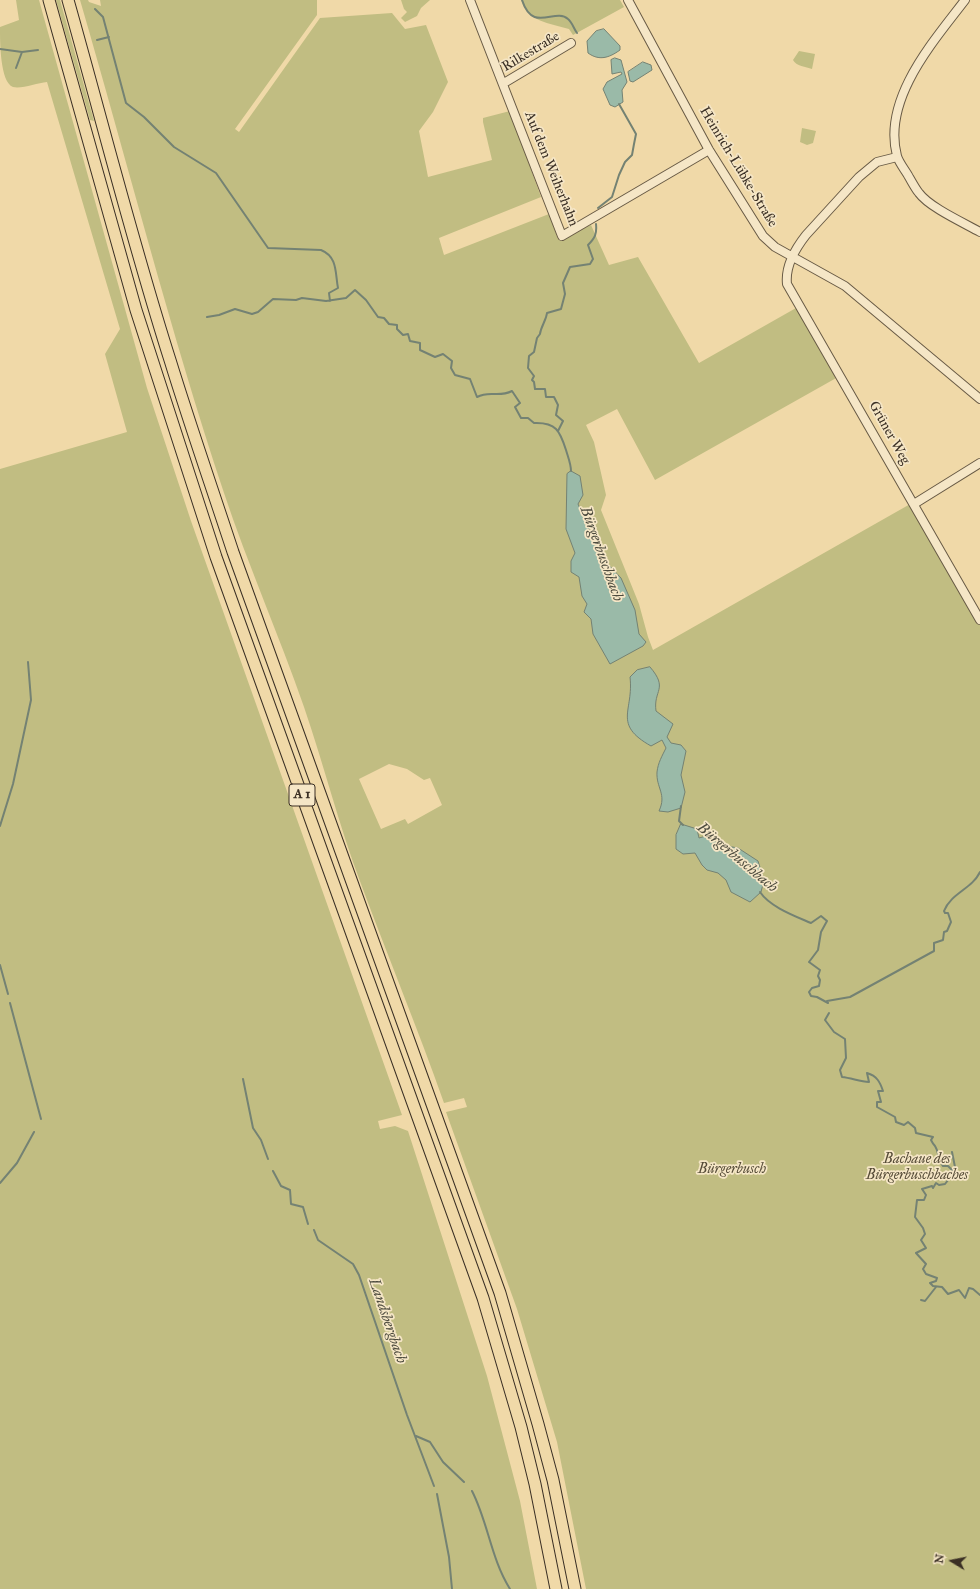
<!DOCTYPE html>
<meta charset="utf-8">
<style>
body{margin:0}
#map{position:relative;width:980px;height:1589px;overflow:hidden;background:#f0d9a8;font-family:"IM FELL Great Primer",serif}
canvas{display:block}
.north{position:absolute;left:932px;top:1541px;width:40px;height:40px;-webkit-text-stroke:3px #f5e6c6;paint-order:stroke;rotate:280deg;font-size:11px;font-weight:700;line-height:16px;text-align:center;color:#3a2f24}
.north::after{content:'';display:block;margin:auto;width:14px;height:18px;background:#3a2f24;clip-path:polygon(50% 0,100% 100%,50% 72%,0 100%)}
</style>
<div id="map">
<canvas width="980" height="1589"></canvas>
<div class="north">N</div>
</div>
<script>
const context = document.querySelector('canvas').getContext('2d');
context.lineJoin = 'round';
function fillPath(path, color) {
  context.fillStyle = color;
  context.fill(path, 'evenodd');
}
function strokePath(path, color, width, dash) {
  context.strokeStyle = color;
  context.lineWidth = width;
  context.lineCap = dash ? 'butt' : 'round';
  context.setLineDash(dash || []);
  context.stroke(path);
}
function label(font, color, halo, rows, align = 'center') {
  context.font = font + ' "IM FELL Great Primer",serif';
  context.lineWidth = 3.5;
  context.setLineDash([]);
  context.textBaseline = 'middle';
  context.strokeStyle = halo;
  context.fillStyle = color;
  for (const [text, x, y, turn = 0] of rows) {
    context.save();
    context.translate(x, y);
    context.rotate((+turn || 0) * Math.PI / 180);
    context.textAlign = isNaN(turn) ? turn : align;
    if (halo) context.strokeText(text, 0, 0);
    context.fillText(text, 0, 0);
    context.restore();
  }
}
fillPath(new Path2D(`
 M16,0H39L147,388L191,521L402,1115L378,1121L380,1129L395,1126L408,1131L487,1376L520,1501L537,1589H0V469L127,432L105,354L120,329L47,82C37,83 22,89 13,87C0,82 0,42 0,27L19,20Z
 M56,0H60L94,121L90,120Z
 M80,0H88L89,2L101,6L100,0H317V15L235,129L239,132L320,18L392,13L405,29L426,25L448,82L433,112L419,131L428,177L492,160L483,122V118L510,111L541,197L439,238L444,255L549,214L558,239L591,225L609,265L638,257L699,363L796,308L838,377L655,480L617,409L586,425L594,442L606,495L601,510L639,604L648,637L653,650L912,503L980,625V1589H586L557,1442L517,1309L446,1112L467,1107L464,1098L444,1103C418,1029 388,957 361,884C339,826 324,765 304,707C279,635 248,565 224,493C170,331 128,164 80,0ZM389,764L407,769L424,780L430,778L442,805L408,824L405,819L381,829L359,779Z
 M401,0H430L421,8L417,16L405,22L401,18L407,12L404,9Z
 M521,0H620L624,7L573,35L569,29C549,23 528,22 521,0Z
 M799,51L815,54L812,69C806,67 796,66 793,60Z
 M802,128L816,131L813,143L807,145L800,142Z`), '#c1bd82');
const water = new Path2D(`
 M604,29L620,46V50C609,58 599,61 588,53L587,41L596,31Z
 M615,58L621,60L627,82L622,90L623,102L615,107L610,105L603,89L607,82L622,74L621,72L612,74L611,60Z
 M643,62L651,65L652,70L633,82L630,81L628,72Z
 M571,471L580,476L583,495L578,504L592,536L598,542L603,559L621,578L635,610L639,634L646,642L643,646L610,664L593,634L591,619L584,612L587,604L582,596L579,577L571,572V561L575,553L566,529L567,474Z
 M650,667C669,689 653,690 656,711L673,724L667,737L671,743L681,745L686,751L681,775L685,792L681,808L668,812L659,811C667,794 656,788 657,772C658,763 662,756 666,748L662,740L651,746C612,724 634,711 630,677L637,670Z
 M681,824L697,829L699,838L706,836L721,845L738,848L758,861L764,880L761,892L750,902L731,892L726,880L718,873L707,870L702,865L695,853L683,854L676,849V835Z`);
fillPath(water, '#9abaa8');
strokePath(water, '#748273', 1);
strokePath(new Path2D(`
 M522,0C533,34 555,7 568,19C572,22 574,29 577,33
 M95,9L103,17L126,103L144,117L174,147L216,173L268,248L321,250C338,257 335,273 338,288L329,293L330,301
 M97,40L109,37
 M0,49L22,52L38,50
 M16,68L22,52
 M598,208L612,197L619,175L625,162L632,155L634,144L636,134L619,104
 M207,317L219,315L235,309L252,314L258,312L273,299L296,300L302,298L326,301L346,298L355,290L366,300L378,317L384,318L389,324L397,325V329L403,335L408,334L410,341L420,343V350L435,357L443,354L452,361L451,368L455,375L470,379L477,397C490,390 498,398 512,391L520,403L515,407L521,418H528L534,423C556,422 560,431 566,450C568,457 571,464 571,471
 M558,431L563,421L556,415L558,405L554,397H546L545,389H535L534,382L532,380L534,376L528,368L529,356L534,352L537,338L540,334C541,326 546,321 547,313L561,309L565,294L563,283L570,267L590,264L593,259L588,245C595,238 597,234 596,224
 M681,806L679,821L683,825
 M0,826L13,784L31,700L28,662
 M760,892C770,907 795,916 811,923L821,916L827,921L821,932L818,950L809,962L820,970L818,976L820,980L819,986L812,988L809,992L811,996L817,997L828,1003
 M0,965L8,994
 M827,1001L850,997L934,951V943L943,940L944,932L947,931L951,922L948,913H945L944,911C951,893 972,889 980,872
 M10,1003L41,1119
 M829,1013L825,1020L834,1032L845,1039L846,1058L840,1070L842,1077C852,1078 860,1082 869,1082L867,1073C877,1076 880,1082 883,1091H878L881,1102H877V1107L895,1117L896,1122L904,1125L908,1122L915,1128L916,1133L933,1137L931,1140C932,1142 933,1144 935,1146C939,1152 938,1160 943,1166H948L952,1170V1175L945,1184L939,1185L936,1183L933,1188L932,1186L922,1189L926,1195L924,1200H917L915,1217L923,1228L925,1234L921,1240L926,1248L916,1253L926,1264L923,1269L926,1274L937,1278L936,1281L930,1283L933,1286L942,1287L948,1294L959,1290L965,1298L969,1288L973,1289L980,1295
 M243,1079L253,1128L261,1140L268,1159
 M952,1170L955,1167L952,1152
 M273,1171L281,1186L290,1190L291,1204L303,1207L308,1224
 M0,1183L17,1163L34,1132
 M314,1230L318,1240L353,1264L359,1275L407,1415L434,1486
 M921,1300L925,1301L936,1287
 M416,1436L430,1442L443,1462L464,1482
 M472,1491C488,1522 491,1559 510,1589
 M437,1494L449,1557L452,1589`), '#748273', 2);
const minor = new Path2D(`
 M470,0L562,236L709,150
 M628,0L709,150L763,236L775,247L845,286L980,399
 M965,0C933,42 882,99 897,156C899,163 906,171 909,177C912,182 915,188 919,193C929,207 964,223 980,232
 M504,83L571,43
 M897,157L877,162L859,177L806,235C795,249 785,266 787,284L980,620
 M914,504L980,463`);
const highway = new Path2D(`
 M49,0L136,310L216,557L483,1298L521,1427L535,1484L556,1589
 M68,0C102,120 132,241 170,360C190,425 212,488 233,552L500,1293L538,1424L553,1480L575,1589`);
strokePath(minor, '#685a45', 10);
strokePath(highway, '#3a2f24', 13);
strokePath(minor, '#f5e6c6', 8);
strokePath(highway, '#f0d9a8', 11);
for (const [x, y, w] of [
 [302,795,26]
]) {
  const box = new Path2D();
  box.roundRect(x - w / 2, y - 11, w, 22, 3);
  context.fillStyle = '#f5e6c6';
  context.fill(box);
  strokePath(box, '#3a2f24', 1);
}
label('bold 13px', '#3a2f24', null, [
 ["A 1",302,795]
]);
label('14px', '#3a2f24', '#f5e6c6', [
 ["Rilkestraße",531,52,-31],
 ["Heinrich-Lübke-Straße",738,167,59],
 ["Auf dem Weiherhahn",551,169,68],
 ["Grüner Weg",889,433,61]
]);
label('italic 14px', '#554b37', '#f5e6c6', [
 ["Bachaue des",917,1160],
 ["Bürgerbuschbaches",917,1176],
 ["Bürgerbusch",732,1170]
]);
label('italic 15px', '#4d4b3e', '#f5e6c6', [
 ["Bürgerbuschbach",601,554,70],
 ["Bürgerbuschbach",737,858,40],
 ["Landsbergbach",387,1321,71]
]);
</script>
